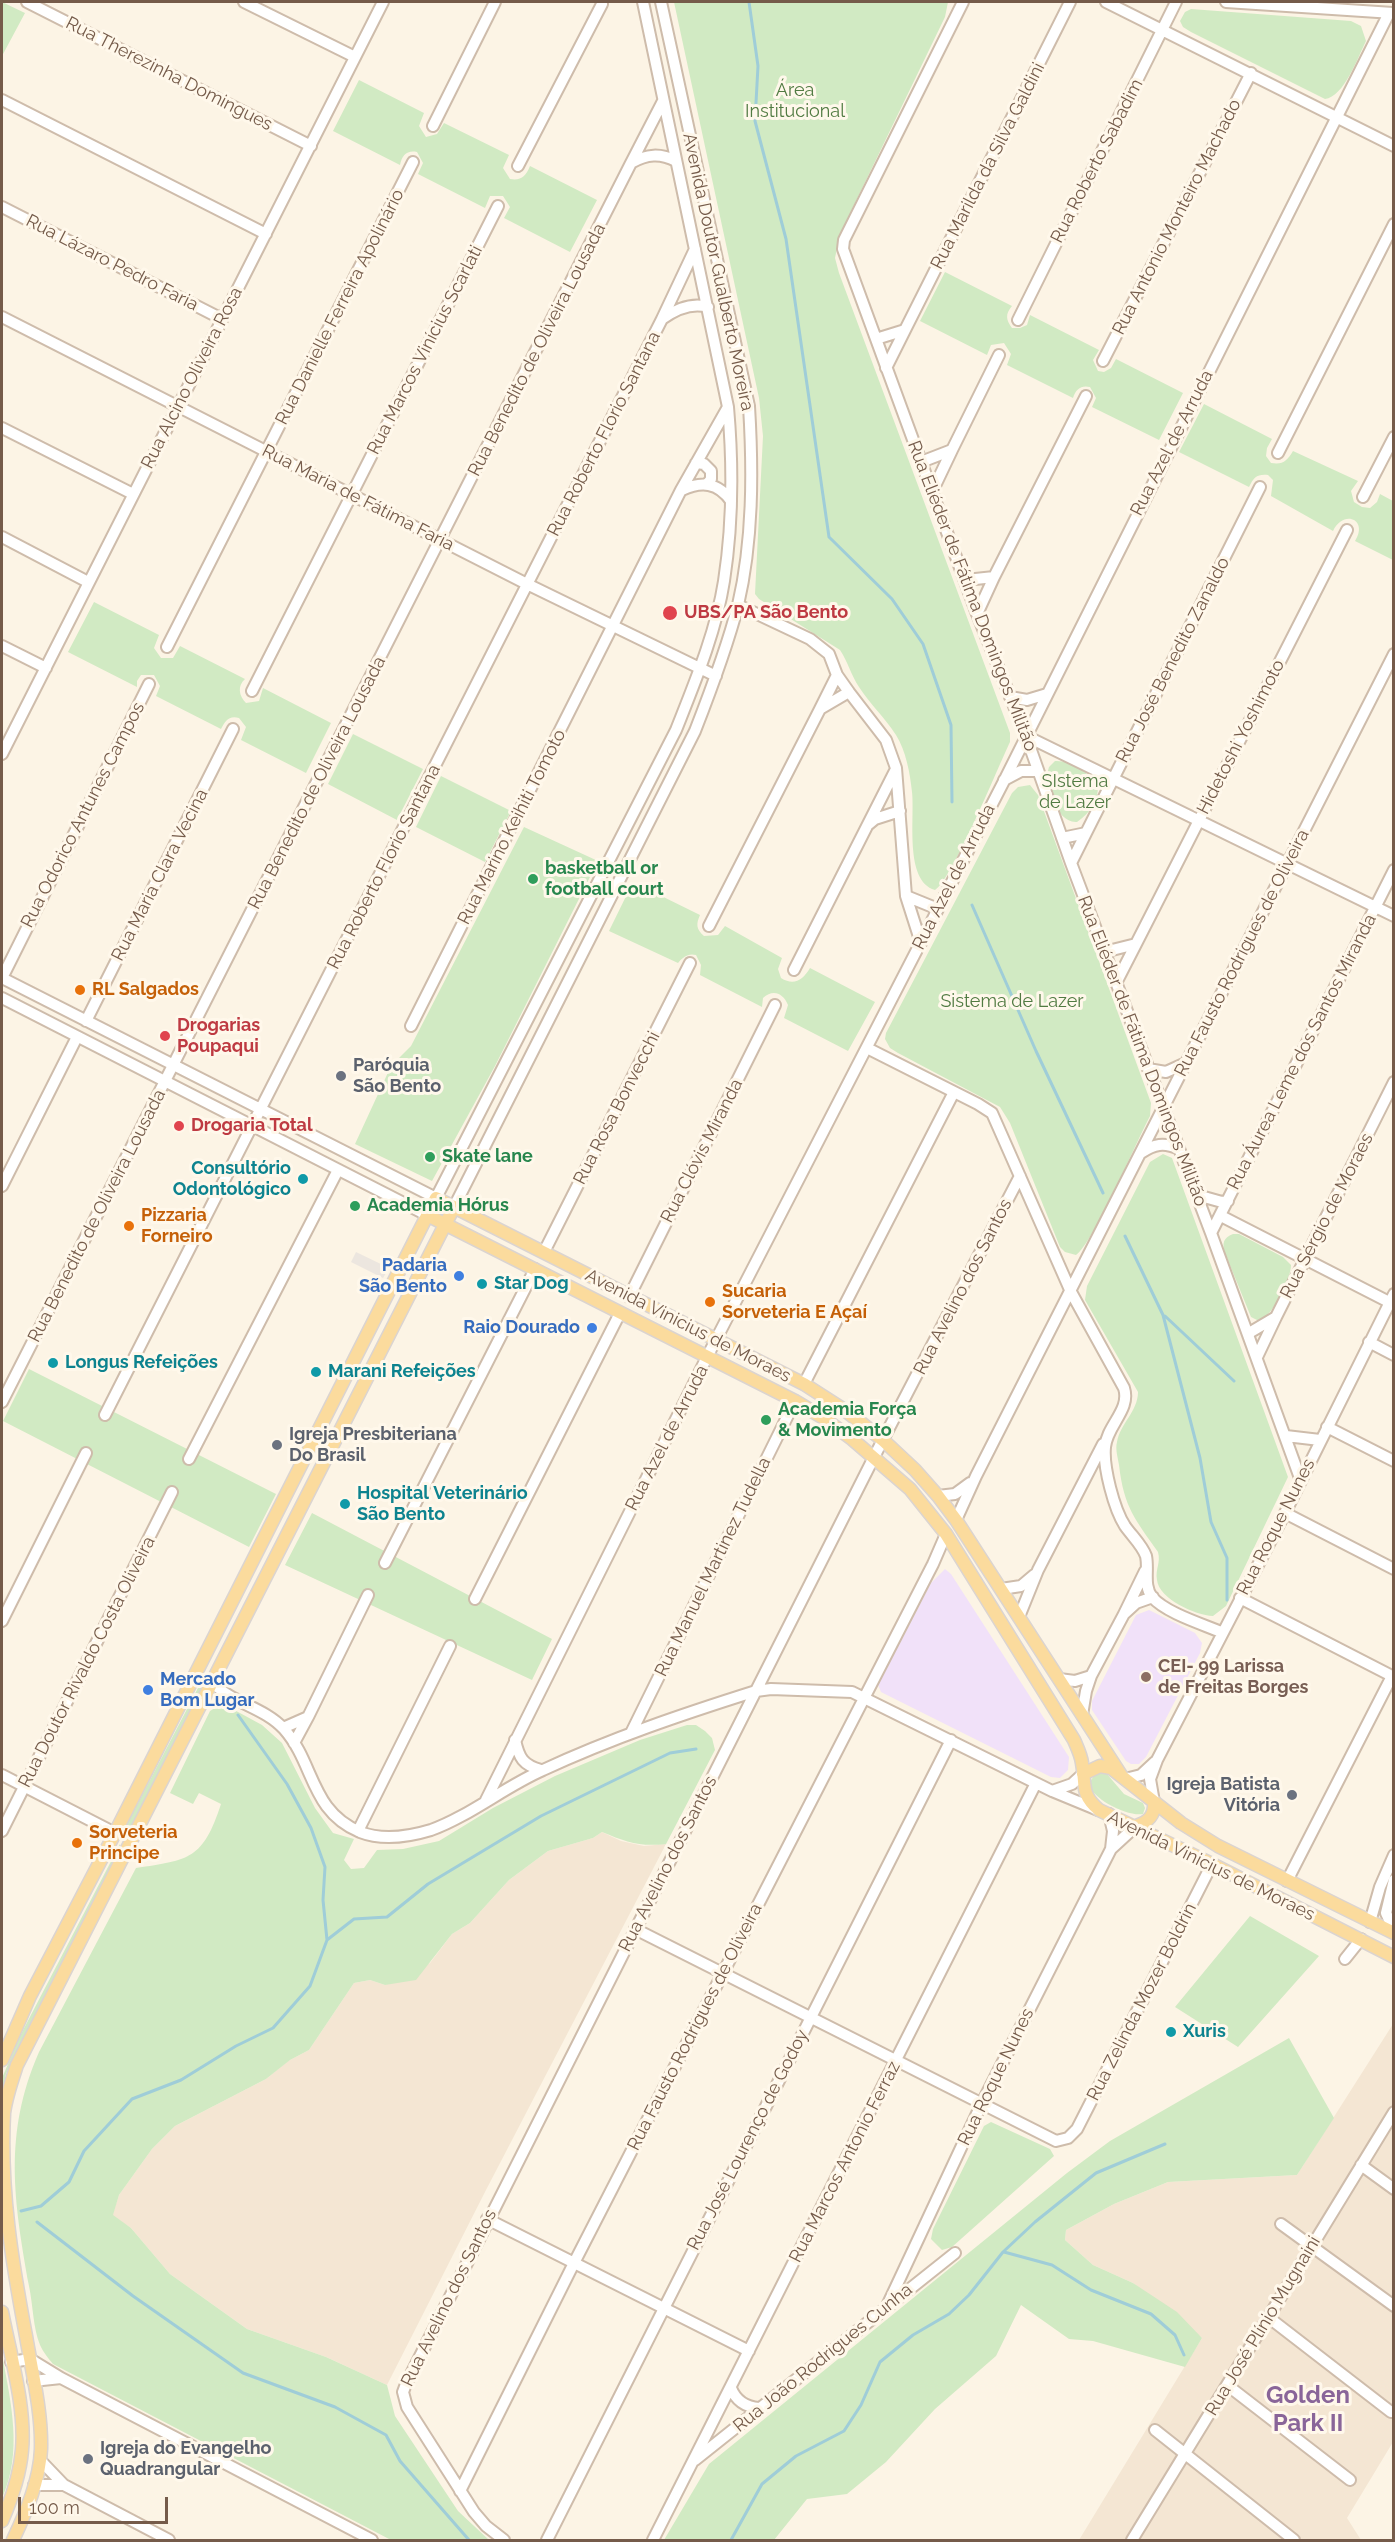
<!DOCTYPE html>
<meta charset="utf-8">
<style>
body{margin:0}
#map{position:relative;width:1395px;height:2542px;overflow:hidden;background:#fcf4e5;font-family:Raleway,sans-serif}
canvas{display:block}
.frame{position:absolute;inset:0;border:3px solid #755b4a;pointer-events:none}
.scale{position:absolute;left:18px;top:2497px;width:150px;height:27px;box-sizing:border-box;border:3px solid #755b4a;border-top:0;padding-left:8px;font-size:18px;line-height:21px;white-space:nowrap;color:#755b4a;-webkit-text-stroke:4px #fff8eb;paint-order:stroke}
</style>
<div id="map">
<canvas width="1395" height="2542"></canvas>
<div class="frame"></div>
<div class="scale">100 m</div>
</div>
<script>
const context = document.querySelector('canvas').getContext('2d');
context.lineJoin = 'round';
function fillPath(path, color) {
  context.fillStyle = color;
  context.fill(path, 'evenodd');
}
function strokePath(path, color, width, dash) {
  context.strokeStyle = color;
  context.lineWidth = width;
  context.lineCap = dash ? 'butt' : 'round';
  context.setLineDash(dash || []);
  context.stroke(path);
}
function label(font, color, halo, rows, align = 'center') {
  context.font = font + ' Raleway,sans-serif';
  context.lineWidth = 6;
  context.setLineDash([]);
  context.textBaseline = 'middle';
  context.strokeStyle = halo;
  context.fillStyle = color;
  for (const [text, x, y, turn = 0] of rows) {
    context.save();
    context.translate(x, y);
    context.rotate((+turn || 0) * Math.PI / 180);
    context.textAlign = isNaN(turn) ? turn : align;
    if (halo) context.strokeText(text, 0, 0);
    context.fillText(text, 0, 0);
    context.restore();
  }
}
fillPath(new Path2D(`
 M602,1832L621,1841L644,1846L666,1844L486,2190L387,2385L326,2357L247,2329L170,2274L131,2228L112,2216L119,2195L152,2149L175,2126L266,2079L288,2061L309,2050L354,1983L370,1980L385,1985L430,1963L452,1934L470,1923L509,1880L548,1851L593,1838Z
 M1393,2024V2442L1347,2518L1361,2540H1079L1202,2338L1133,2283L1093,2265L1065,2240L1066,2230L1114,2204L1168,2182L1297,2175Z`), '#f4e6d3');
fillPath(new Path2D(`
 M356,1252L389,1268L383,1278L351,1262Z`), '#ece6df');
fillPath(new Path2D(`
 M945,1569L951,1574L1069,1757L1068,1770L1060,1778L1051,1777L881,1692L878,1685L931,1583Z
 M1149,1610L1195,1633L1202,1643L1200,1653L1146,1757L1139,1764H1131L1126,1761L1092,1710V1701L1136,1615Z`), '#f1e1f9');
fillPath(new Path2D(`
 M2,2L25,13L2,56Z
 M674,2H948L945,17L840,234L835,258L839,273L1010,733V742C998,767 952,880 935,890C904,881 915,818 912,792C910,773 906,751 896,735C885,718 870,704 859,687C851,675 848,662 840,650L759,599L755,594L763,436L759,398Z
 M1191,9L1351,21L1361,26L1366,41C1358,57 1344,97 1325,99L1191,32L1183,27L1180,21L1185,12Z
 M359,80L424,113L419,126L426,137L437,134L444,123L509,155L503,168L510,179C521,181 526,176 530,166L597,200L570,252L504,218L510,207L503,196H490L485,208L418,174L423,163L417,152C407,150 402,155 400,165L333,131Z
 M945,272L1012,306C1005,314 1006,320 1012,328H1020L1027,325L1030,315L1099,350L1093,360L1098,371L1104,372L1111,368L1116,359L1183,393L1159,440L1092,407L1096,398L1090,387C1081,385 1076,389 1073,398L1007,365L1011,354L1004,343L991,345L987,355L920,321Z
 M1204,404L1272,439L1267,448L1266,456L1271,463C1283,465 1287,461 1293,451L1358,481L1351,491L1354,502L1362,507L1370,508L1377,502L1380,494L1393,501V560L1355,541C1369,519 1343,509 1333,531L1271,496L1273,480L1268,475C1257,474 1254,477 1249,487L1179,452Z
 M94,602L159,635L154,648L161,658H173L180,646L245,679C237,686 239,696 246,703L259,701L263,688L331,723L306,773L241,740L246,727L239,718C229,715 225,721 221,729L156,696L160,686L154,675H141L137,681V687L68,652Z
 M353,734L423,769L397,820L328,784Z
 M1055,761C1071,760 1089,773 1098,786C1098,802 1090,813 1077,822C1057,824 1043,783 1049,767Z
 M441,776L511,811L485,862L416,827Z
 M1030,785L1038,795L1151,1103L1150,1116C1137,1140 1093,1244 1076,1255L1065,1252L1060,1247L1010,1123L1000,1107L898,1053L890,1048L885,1039L886,1033L1012,793L1018,787Z
 M524,827L598,861L495,1066L432,1181L355,1144L391,1066L411,1046Z
 M633,882L700,915C696,924 696,929 704,936L718,935L725,926L782,958L778,969L781,978C794,986 803,980 810,968L875,1002L848,1051L784,1018L788,1005C783,993 773,989 763,998L762,1007L700,975L701,965L696,955C688,953 683,957 678,963L609,931Z
 M1163,1154L1172,1158L1288,1477L1226,1606L1213,1616C1195,1615 1159,1599 1157,1580C1155,1569 1161,1563 1158,1552C1135,1519 1124,1508 1119,1465C1118,1458 1115,1449 1117,1442C1120,1424 1138,1411 1138,1392L1085,1300L1087,1286L1150,1162Z
 M1233,1234H1239L1283,1257L1291,1265C1291,1279 1273,1316 1259,1321L1251,1317L1225,1253C1222,1243 1223,1238 1233,1234Z
 M29,1369L276,1494L249,1547L3,1421Z
 M312,1513L552,1639L532,1680L285,1565Z
 M203,1685L130,1830L126,1832L125,1828L199,1686Z
 M218,1706H227L262,1725L282,1743L315,1808L333,1833L354,1839L344,1860L351,1869L364,1868L377,1850L403,1849L439,1841L493,1808L555,1776L640,1740L687,1725H696L705,1731L712,1738L715,1750L666,1844C640,1847 626,1842 602,1832L593,1838L548,1851L509,1880L470,1923L452,1934L416,1980L385,1985L370,1980L354,1983L309,2050L290,2060L266,2079L175,2126L152,2149L119,2195L113,2215L131,2228L170,2274L247,2329L326,2357L387,2385L395,2416L458,2511L489,2540H391L53,2364C49,2359 43,2352 40,2345C33,2328 33,2305 29,2286C14,2201 3,2134 39,2052L136,1868C190,1860 203,1859 221,1804L199,1793L193,1804L170,1793L210,1711Z
 M1096,1773L1107,1774L1124,1794L1143,1803L1145,1808L1143,1814C1128,1817 1091,1799 1089,1783Z
 M120,1844L121,1849L23,2039L6,2074L2,2092V2078L20,2036Z
 M1250,1916L1319,1956L1238,2047L1175,2007Z
 M1289,2038L1334,2118L1297,2175L1168,2182L1114,2204L1066,2230L1065,2240L1093,2265L1133,2283L1177,2312L1202,2338L1185,2367L1093,2341L1069,2339L1021,2305L996,2356L935,2409L886,2462L847,2494L807,2499L774,2540H664L709,2464L1067,2173L1110,2141Z
 M991,2122L1050,2149L1054,2156L952,2247L942,2250L931,2239L933,2229L984,2126Z
 M2,2355C11,2402 23,2453 2,2498Z`), '#d1eac3');
strokePath(new Path2D(`
 M749,2L758,66L755,121L786,239L829,537L892,599L923,644L951,725L952,802
 M972,905L1036,1051L1103,1193
 M1125,1236L1163,1315L1200,1458L1211,1522L1227,1558V1600
 M1165,1316L1234,1381
 M238,1715L287,1784L311,1828L325,1867L323,1900L327,1940
 M21,2211L41,2206L69,2182L84,2151L132,2099L181,2080L236,2046L273,2028L310,1986L327,1940L354,1919L387,1917L428,1884L541,1816L670,1753L696,1749
 M37,2222L133,2296L243,2373L335,2407L386,2435L400,2461L469,2540
 M1004,2252L1052,2265L1091,2290L1151,2314L1175,2335L1184,2355
 M731,2540L762,2484L796,2456L844,2431L861,2405L880,2362L913,2335L949,2314L969,2295L1003,2252L1035,2222L1096,2173L1165,2144`), '#9fcdd8', 3);
const minor = new Path2D(`
 M27,2L311,146
 M244,2L355,57
 M963,2L844,240L843,249L977,614L1026,736L1071,863L1211,1233L1300,1478
 M1106,2L1394,146
 M1226,2L1393,13
 M2,100L266,234
 M663,101L631,163C647,154 660,153 676,161
 M433,126L495,2
 M518,166L602,4
 M2,207L222,319
 M695,249L662,319C676,309 691,302 708,307
 M2,317L527,584L716,676
 M1018,320L1176,2
 M905,330L1070,2
 M876,339L905,330L886,368
 M1103,361L1251,73
 M2,428L133,494
 M952,450L999,355
 M1278,453L1394,224
 M921,462L952,450L932,492
 M696,463L704,464L711,471V479L707,484
 M682,490C701,481 718,482 731,501
 M1363,497L1394,437
 M2,537L88,582
 M994,577L1086,396
 M966,580L994,577L977,614
 M738,605L810,639L829,654L837,675L849,692L886,740L896,768L906,896
 M2,646L46,668
 M167,647L413,162
 M837,675L820,709L849,692
 M252,691L498,206
 M1010,697L1027,700L1047,694
 M1026,736L1394,916
 M2,754L383,2
 M1004,780L1021,771H1038
 M869,824L875,819L900,811
 M1086,833L1260,487
 M1062,838L1086,833L1071,863
 M709,926L820,709
 M921,943L906,896L938,909
 M1136,944L1347,530
 M1104,952L1136,944L1116,983
 M794,970L896,769
 M2,978L436,1198L676,730C695,682 716,632 724,581C733,523 733,464 728,407L643,2
 M2,978L149,684
 M2,998L427,1215
 M86,1021L233,729
 M411,1026L681,490L728,407
 M867,1048L978,1104L992,1113L1071,1292L1124,1388C1131,1410 1107,1425 1105,1447C1103,1467 1114,1509 1125,1526C1132,1536 1142,1545 1146,1556C1149,1570 1143,1585 1152,1597C1166,1613 1202,1624 1221,1632
 M1148,1069L1166,1072L1186,1063
 M1141,1153C1154,1144 1164,1142 1179,1149
 M2,1186L77,1037
 M1197,1195L1222,1202L1228,1201
 M454,1207L695,731C711,690 727,648 738,605C753,541 753,472 749,406L661,2
 M1221,1216L1389,1302
 M1211,1233L1394,870
 M544,1252L690,963
 M629,1297L775,1005
 M1276,1317L1394,1082
 M1249,1333L1276,1317L1257,1357
 M1369,1342L1394,1355
 M804,1384L954,1092
 M2,1402L631,163
 M105,1415L662,319
 M1327,1427L1394,1461
 M1286,1436L1320,1440
 M189,1459L338,1170
 M938,1496L955,1494L970,1483
 M1285,1513L1394,1569
 M956,1520L976,1476L1394,654
 M385,1563L535,1269
 M1145,1571L1124,1614L1136,1603L1153,1597
 M1001,1589L1021,1586L1034,1575
 M1240,1598L1394,1677
 M475,1599L620,1313
 M1019,1617L1038,1570L1103,1444
 M2,1621L86,1453
 M1091,1676L1124,1614
 M1059,1679L1075,1681L1091,1676L1086,1691L1082,1715
 M212,1682C231,1703 264,1707 284,1729C315,1764 310,1811 360,1832C383,1841 408,1837 431,1830C468,1817 506,1786 543,1770C612,1738 683,1714 756,1691L771,1689L852,1692L1052,1791L1098,1810
 M308,1717L368,1595
 M283,1728L308,1717L294,1743
 M631,1733L795,1401
 M515,1740C519,1758 523,1765 541,1770
 M2,1775L115,1833
 M1125,1779L1141,1775L1155,1762
 M1052,1791L1072,1784L1083,1774
 M486,1800L707,1357L1004,781L1389,13
 M1154,1802L1150,1779L1157,1760L1285,1513L1394,1294
 M1109,1814L1113,1831L1111,1849L1136,1826
 M2,1831L172,1492
 M358,1831L450,1646
 M1394,1880L1386,1913L1394,1930
 M1287,1881L1392,1676
 M1370,1922L1380,1887L1394,1855
 M635,1929L1056,2141L1068,2138L1077,2129L1212,1864
 M1345,1959L1361,1939
 M1361,2165L1394,2189
 M487,2219L749,2351
 M1281,2224L1394,2306
 M886,2308L981,2105L1111,1849
 M1268,2317L1391,2412
 M11,2362L30,2359L61,2378L372,2540
 M33,2381L61,2378
 M1227,2385L1350,2480
 M731,2388C736,2401 746,2407 759,2408
 M1155,2430L1294,2540
 M695,2460L955,2253
 M34,2485H64L40,2460
 M64,2485L169,2540
 M460,2491L574,2263L933,1564L946,1534
 M504,2540L486,2526L474,2512L407,2407L403,2392L406,2384L874,1457L1020,1176
 M547,2540L951,1740
 M653,2540L1036,1783
 M1132,2540L1394,2112`);
const major = new Path2D(`
 M427,1215L795,1401L822,1417L852,1439L910,1489L946,1534L1074,1740C1077,1747 1081,1755 1082,1763C1086,1785 1080,1794 1099,1810L1212,1864L1394,1957
 M1083,1774L1100,1766L1111,1768L1181,1823L1218,1846L1394,1933
 M1136,1826C1148,1822 1155,1816 1154,1802
 M2,2060L30,1996L115,1833L436,1198L804,1384L846,1411L884,1441L915,1470L938,1496L956,1520L1121,1775
 M2,2312C10,2354 26,2407 22,2450C20,2475 12,2498 2,2521
 M13,2540C26,2512 40,2480 41,2449C42,2412 32,2372 26,2336C12,2262 0,2189 4,2113C6,2097 12,2080 17,2065L454,1207`);
strokePath(minor, '#cebcab', 14);
strokePath(major, '#dbd4d0', 15);
strokePath(minor, '#fff', 10);
strokePath(major, '#fbdb9d', 12);
for (const [x, y, r, color] of [
 [670,613,8,"#e0444e"],
 [533,879,6,"#2e9e5b"],
 [80,990,6,"#e8710a"],
 [165,1036,6,"#e0444e"],
 [341,1076,6,"#6b7280"],
 [179,1126,6,"#e0444e"],
 [430,1157,6,"#2e9e5b"],
 [303,1179,6,"#0f9aa8"],
 [355,1206,6,"#2e9e5b"],
 [129,1226,6,"#e8710a"],
 [459,1276,6,"#3f7fe0"],
 [482,1284,6,"#0f9aa8"],
 [710,1302,6,"#e8710a"],
 [592,1328,6,"#3f7fe0"],
 [53,1363,6,"#0f9aa8"],
 [316,1372,6,"#0f9aa8"],
 [766,1420,6,"#2e9e5b"],
 [277,1445,6,"#6b7280"],
 [345,1504,6,"#0f9aa8"],
 [1146,1677,6,"#8d6e63"],
 [148,1690,6,"#3f7fe0"],
 [1292,1795,6,"#6b7280"],
 [77,1843,6,"#e8710a"],
 [1171,2032,6,"#0f9aa8"],
 [88,2459,6,"#6b7280"]
]) {
  const dot = new Path2D();
  dot.arc(x, y, r, 0, 2 * Math.PI);
  context.fillStyle = color;
  context.fill(dot);
  strokePath(dot, '#fff8eb', 2);
}
label('18px', '#755b4a', '#fff8eb', [
 ["Rua Therezinha Domingues",169,74,27],
 ["Rua Roberto Sabadim",1097,161,-63],
 ["Rua Marilda da Silva Galdini",988,166,-63],
 ["Rua Antonio Monteiro Machado",1177,217,-63],
 ["Rua Lázaro Pedro Faria",112,263,27],
 ["Avenida Doutor Gualberto Moreira",718,272,78],
 ["Rua Danielle Ferreira Apolinário",340,307,-63],
 ["Rua Marcos Vinícius Scarlati",425,350,-63],
 ["Rua Benedito de Oliveira Lousada",537,350,-63],
 ["Rua Alcino Oliveira Rosa",192,378,-63],
 ["Rua Roberto Florio Santana",604,434,-63],
 ["Rua Azel de Arruda",1172,443,-63],
 ["Rua Maria de Fátima Faria",358,498,27],
 ["Rua Eliéder de Fátima Domingos Militão",972,596,69],
 ["Rua José Benedito Zanaldo",1173,660,-63],
 ["Hidetoshi Yoshimoto",1241,737,-63],
 ["Rua Benedito de Oliveira Lousada",317,783,-63],
 ["Rua Odorico Antunes Campos",83,815,-63],
 ["Rua Marino Keihiti Tomoto",512,827,-63],
 ["Rua Roberto Florio Santana",384,867,-63],
 ["Rua Maria Clara Vecina",160,875,-63],
 ["Rua Azel de Arruda",954,877,-63],
 ["Rua Fausto Rodrigues de Oliveira",1242,953,-63],
 ["Rua Eliéder de Fátima Domingos Militão",1142,1051,69],
 ["Rua Áurea Leme dos Santos Miranda",1302,1052,-63],
 ["Rua Rosa Bonvecchi",617,1108,-63],
 ["Rua Clóvis Miranda",702,1151,-63],
 ["Rua Benedito de Oliveira Lousada",97,1216,-63],
 ["Rua Sérgio de Moraes",1327,1216,-63],
 ["Rua Avelino dos Santos",963,1287,-63],
 ["Avenida Vinicius de Moraes",688,1326,27],
 ["Rua Azel de Arruda",667,1438,-63],
 ["Rua Roque Nunes",1276,1527,-63],
 ["Rua Manuel Martinez Tudella",713,1567,-64],
 ["Rua Doutor Rivaldo Costa Oliveira",87,1662,-63],
 ["Rua Avelino dos Santos",668,1864,-63],
 ["Avenida Vinicius de Moraes",1211,1866,26],
 ["Rua Zelinda Mozer Boldrin",1142,2002,-63],
 ["Rua Fausto Rodrigues de Oliveira",695,2027,-63],
 ["Rua Roque Nunes",996,2077,-64],
 ["Rua José Lourenço de Godoy",748,2140,-63],
 ["Rua Marcos Antonio Ferraz",845,2162,-63],
 ["Rua Avelino dos Santos",449,2298,-64],
 ["Rua José Plínio Mugnaini",1263,2326,-59],
 ["Rua João Rodrigues Cunha",823,2358,-39]
]);
label('18px', '#517b42', '#fff8eb', [
 ["Área",795,91],
 ["Institucional",795,112],
 ["SIstema",1075,782],
 ["de Lazer",1075,803],
 ["Sistema de Lazer",1012,1002]
]);
label('bold 18px', '#be3a42', '#fff8eb', [
 ["UBS/PA São Bento",684,613],
 ["Drogarias",177,1026],
 ["Poupaqui",177,1047],
 ["Drogaria Total",191,1126]
], 'left');
label('bold 18px', '#27864d', '#fff8eb', [
 ["basketball or",545,869],
 ["football court",545,890],
 ["Skate lane",442,1157],
 ["Academia Hórus",367,1206],
 ["Academia Força",778,1410],
 ["& Movimento",778,1431]
], 'left');
label('bold 18px', '#c56008', '#fff8eb', [
 ["RL Salgados",92,990],
 ["Pizzaria",141,1216],
 ["Forneiro",141,1237],
 ["Sucaria",722,1292],
 ["Sorveteria E Açaí",722,1313],
 ["Sorveteria",89,1833],
 ["Principe",89,1854]
], 'left');
label('bold 18px', '#5b616d', '#fff8eb', [
 ["Paróquia",353,1066],
 ["São Bento",353,1087],
 ["Igreja Presbiteriana",289,1435],
 ["Do Brasil",289,1456],
 ["Igreja Batista",1280,1785,"right"],
 ["Vitória",1280,1806,"right"],
 ["Igreja do Evangelho",100,2449],
 ["Quadrangular",100,2470]
], 'left');
label('bold 18px', '#0d838f', '#fff8eb', [
 ["Consultório",291,1169,"right"],
 ["Odontológico",291,1190,"right"],
 ["Star Dog",494,1284],
 ["Longus Refeições",65,1363],
 ["Marani Refeições",328,1372],
 ["Hospital Veterinário",357,1494],
 ["São Bento",357,1515],
 ["Xuris",1183,2032]
], 'left');
label('bold 18px', '#366cbe', '#fff8eb', [
 ["Padaria",447,1266],
 ["São Bento",447,1287],
 ["Raio Dourado",580,1328],
 ["Mercado",160,1680,"left"],
 ["Bom Lugar",160,1701,"left"]
], 'right');
label('bold 18px', '#785e54', '#fff8eb', [
 ["CEI- 99 Larissa",1158,1667],
 ["de Freitas Borges",1158,1688]
], 'left');
label('bold 24px', '#896599', '#fff8eb', [
 ["Golden",1308,2396],
 ["Park II",1308,2424]
]);
</script>
